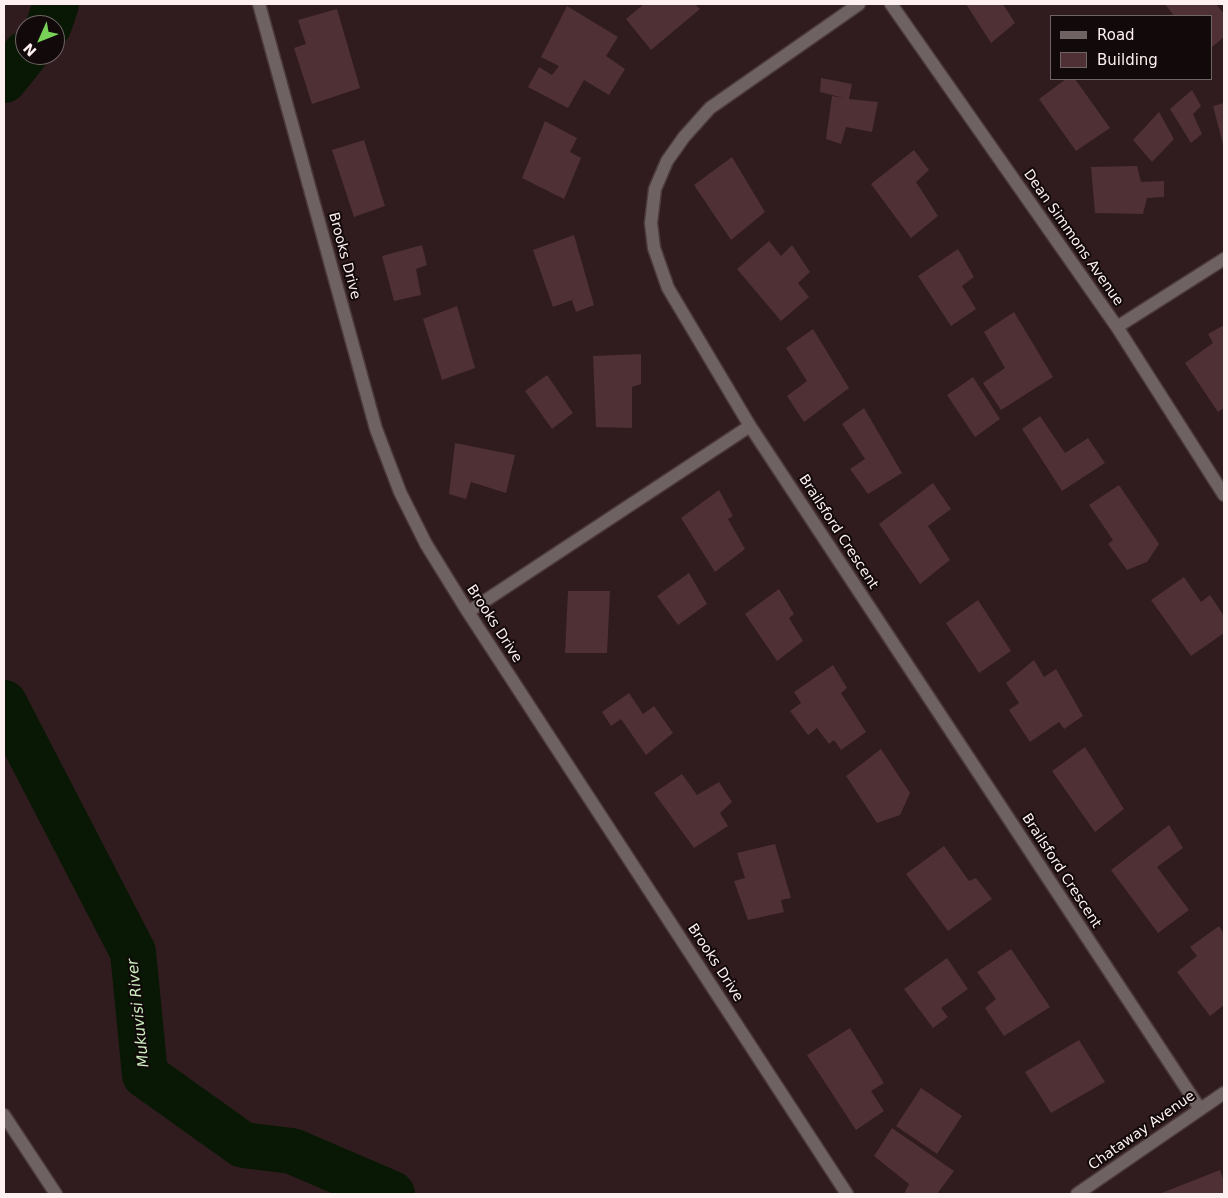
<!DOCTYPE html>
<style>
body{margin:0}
#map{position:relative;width:1228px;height:1198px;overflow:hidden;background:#301c1e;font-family:"DejaVu Sans",sans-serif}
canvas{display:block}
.frame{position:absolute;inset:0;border:5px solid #feeff0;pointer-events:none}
.legend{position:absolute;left:1050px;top:15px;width:162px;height:65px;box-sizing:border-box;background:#12090a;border:1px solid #706566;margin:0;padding:6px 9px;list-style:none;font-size:15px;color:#feeff0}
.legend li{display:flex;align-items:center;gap:10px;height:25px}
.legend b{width:25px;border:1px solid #706566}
.north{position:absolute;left:15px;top:15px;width:50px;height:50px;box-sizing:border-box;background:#12090a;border:1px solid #706566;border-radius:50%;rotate:226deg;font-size:14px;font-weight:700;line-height:20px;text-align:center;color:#feeff0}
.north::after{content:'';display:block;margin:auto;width:18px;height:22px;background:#79d157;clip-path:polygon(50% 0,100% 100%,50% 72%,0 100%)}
</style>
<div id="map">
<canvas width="1228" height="1198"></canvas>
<div class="frame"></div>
<ul class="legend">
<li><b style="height:6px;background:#6e6263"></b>Road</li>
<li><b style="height:14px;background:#4f3034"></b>Building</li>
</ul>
<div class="north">N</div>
</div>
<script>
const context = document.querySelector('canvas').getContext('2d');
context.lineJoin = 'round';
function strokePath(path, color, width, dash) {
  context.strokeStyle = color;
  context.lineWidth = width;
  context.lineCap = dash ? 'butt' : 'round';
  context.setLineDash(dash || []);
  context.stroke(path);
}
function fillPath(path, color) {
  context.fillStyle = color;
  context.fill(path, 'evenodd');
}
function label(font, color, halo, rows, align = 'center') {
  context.font = font + ' "DejaVu Sans",sans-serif';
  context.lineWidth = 4;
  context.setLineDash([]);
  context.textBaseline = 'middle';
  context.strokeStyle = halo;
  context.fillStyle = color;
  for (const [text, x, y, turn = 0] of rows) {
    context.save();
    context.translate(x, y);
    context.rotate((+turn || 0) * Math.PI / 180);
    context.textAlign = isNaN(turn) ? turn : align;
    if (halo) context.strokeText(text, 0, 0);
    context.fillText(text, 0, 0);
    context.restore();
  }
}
strokePath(new Path2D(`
 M49,25L56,4
 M4,80L25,54
 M4,703L133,952L145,1075L243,1145L292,1151L392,1194`), '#081804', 46);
fillPath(new Path2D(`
 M644,4H695L700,9L651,50L626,19Z
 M966,4H1003L1015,23L991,43Z
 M1165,4H1216L1224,14V37L1212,47V16H1174Z
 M567,6L618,37L606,56L625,69L609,95L584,80L568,108L528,87L539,67L552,75L559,66L541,57Z
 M337,9L360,88L312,104L294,48L306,44L298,20Z
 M821,78L852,84L849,99L878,102L872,132L846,127L841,144L826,139L832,96L844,98L820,92Z
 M1066,79H1075L1110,128L1076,151L1039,99Z
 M1192,90L1201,106L1193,114L1202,134L1191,143L1170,109Z
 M1224,103V148L1213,106Z
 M1159,112L1174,139L1152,162L1133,140Z
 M545,121L577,138L570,152L581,158L564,199L522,178Z
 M364,140L385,206L354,217L332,150Z
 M914,150L929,170L916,182L938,216L911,238L871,184Z
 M732,157L765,212L731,240L694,185Z
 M1137,166L1141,182L1164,181V197L1147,198L1143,214L1095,213L1091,167Z
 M574,235L594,305L576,312L572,300L553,307L533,250Z
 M769,241L781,256L792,245L810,272L798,283L809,297L781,321L737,269Z
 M422,245L427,265L416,269L421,295L394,301L382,256Z
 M958,249L974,277L962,286L976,309L951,326L918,276Z
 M457,306L475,368L442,380L423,319Z
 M1014,312L1053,377L1001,410L983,383L1005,368L984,332Z
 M1224,325V408L1218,412L1185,363L1213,343L1208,334Z
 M813,329L849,388L804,422L787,396L807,381L786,348Z
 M641,354V384L632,387V428L596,427L593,356Z
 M547,375L573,413L552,429L525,391Z
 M973,377L1000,419L975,437L947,395Z
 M864,408L902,473L868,494L850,469L865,459L842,424Z
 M1040,416L1065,453L1088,438L1105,463L1062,491L1022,429Z
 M455,443L515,455L506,493L471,482L466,499L449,494Z
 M933,483L951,509L928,526L950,560L920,584L879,524Z
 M1119,485L1159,544L1147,562L1127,570L1108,544L1113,540L1089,505Z
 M719,490L733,516L728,519L745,549L715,572L681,518Z
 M689,573L707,604L678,625L657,596Z
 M1184,577L1201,602L1210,595L1224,616V633L1191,656L1151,600Z
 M779,589L794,614L789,618L803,641L777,661L745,614Z
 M568,591H610L607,653H565Z
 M978,600L1011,651L979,673L946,623Z
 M1034,660L1044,677L1056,669L1083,716L1064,729L1059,722L1030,742L1009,710L1019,703L1006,683Z
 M833,665L847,688L841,693L866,732L841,750L834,740L829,744L817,728L808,735L790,711L801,703L794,692Z
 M629,693L643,714L654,706L673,733L646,755L621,719L611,726L602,712Z
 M1085,747L1124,809L1095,832L1052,771Z
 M881,749L910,793L900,815L877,823L846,776Z
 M682,774L697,795L719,782L732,802L720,813L728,826L694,848L654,793Z
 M1169,825L1183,848L1157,867L1189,910L1158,933L1111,870Z
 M775,844L791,898L781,900L784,912L748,920L734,881L745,878L737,853Z
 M944,846L969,881L976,878L992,899L948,931L906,874Z
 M1219,926L1224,934V1005L1210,1016L1177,972L1197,956L1190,947Z
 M1011,949L1050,1007L1004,1036L985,1008L996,999L977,972Z
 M947,958L968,989L941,1008L948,1017L933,1028L904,989Z
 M850,1028L884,1083L871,1091L884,1111L856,1130L807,1055Z
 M1079,1040L1105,1082L1051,1113L1025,1072Z
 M921,1088L962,1116L937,1154L896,1126Z
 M892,1128L954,1171L937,1194H904L909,1184L874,1156Z
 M1220,1170L1224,1182V1194H1159Z`), '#4f3034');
const minor = new Path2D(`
 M259,4L376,429L400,492L426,544L468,612L847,1194
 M859,4L710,108L684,137L667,161L655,189L651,223L654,248L668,288L750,426L1200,1109
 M891,4L1117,327L1224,495
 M1117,327L1224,259
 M468,612L750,426
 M4,1115L56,1194
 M1077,1194L1224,1093`);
strokePath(minor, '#4d3a3b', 15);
strokePath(minor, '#6e6263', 12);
label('14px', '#feeff0', '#12090a', [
 ["Dean Simmons Avenue",1073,238,55],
 ["Brooks Drive",344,256,75],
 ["Brailsford Crescent",838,532,57],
 ["Brooks Drive",494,624,57],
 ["Brailsford Crescent",1061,871,57],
 ["Brooks Drive",715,963,57],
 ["Chataway Avenue",1142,1131,-35]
]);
label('italic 15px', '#ccf0bf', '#12090a', [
 ["Mukuvisi River",139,1013,-96]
]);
</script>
